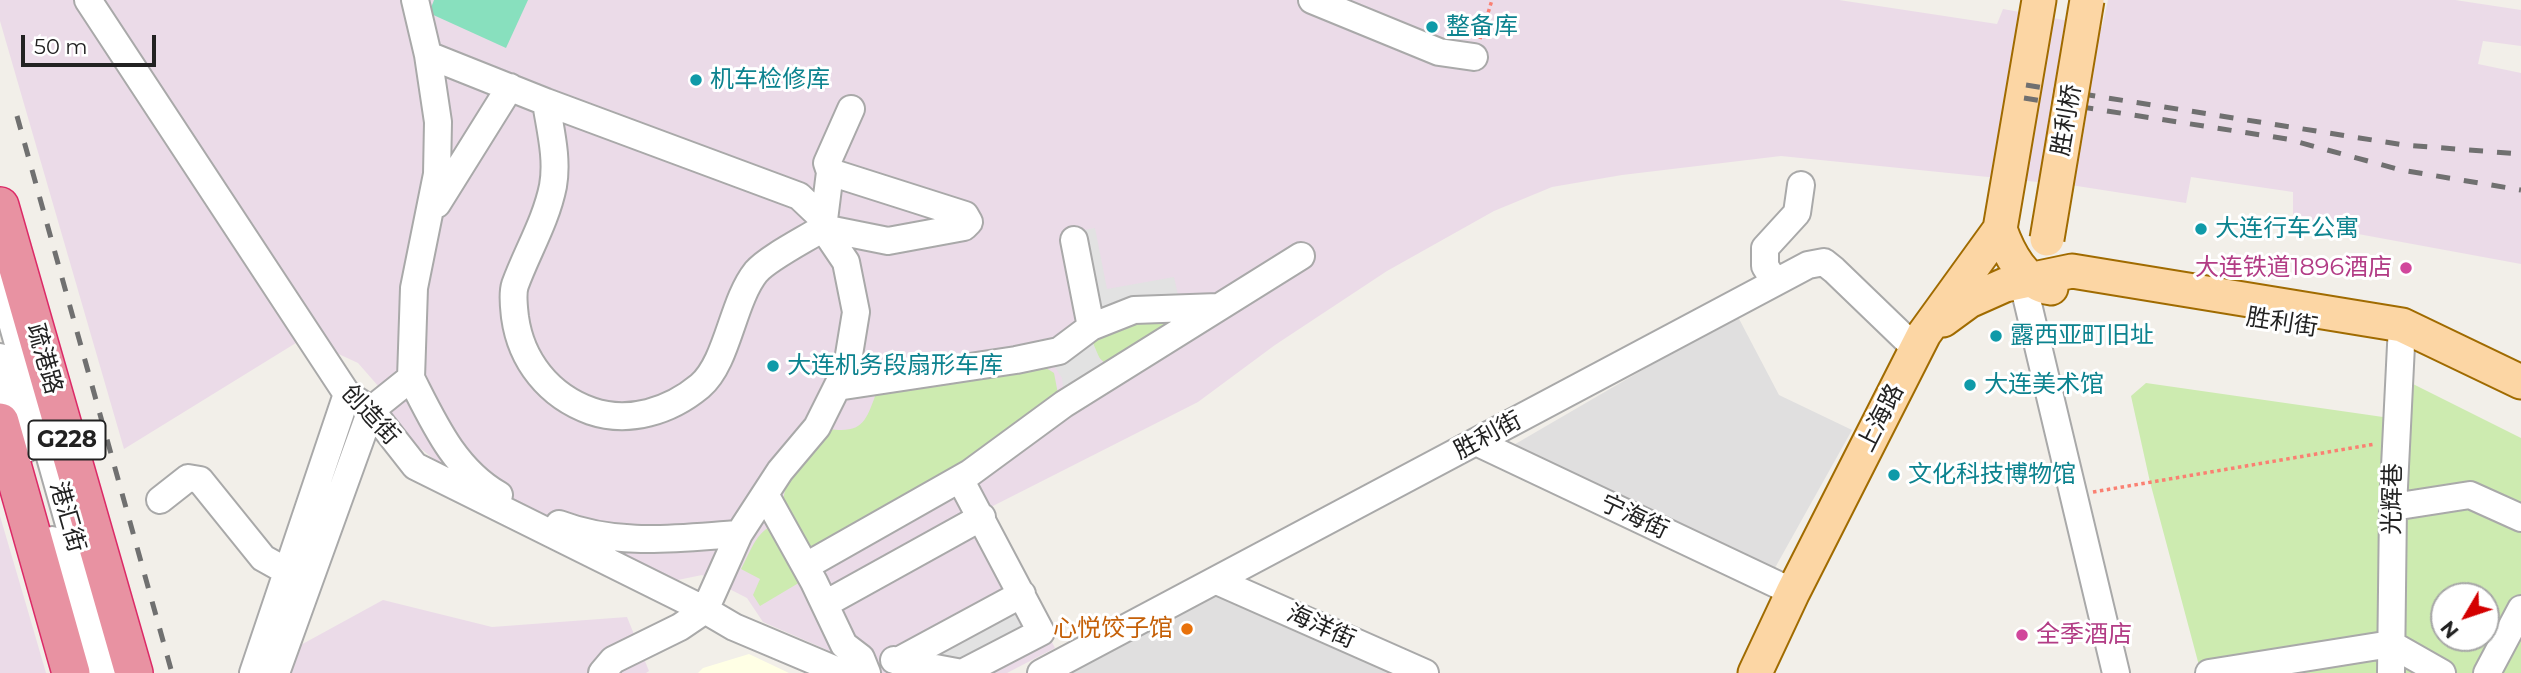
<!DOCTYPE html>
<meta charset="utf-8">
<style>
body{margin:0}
#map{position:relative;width:2521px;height:673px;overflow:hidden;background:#f2efe9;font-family:Montserrat,sans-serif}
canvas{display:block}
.north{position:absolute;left:2430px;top:582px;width:70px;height:70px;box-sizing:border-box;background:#fff;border:2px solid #a7a7a7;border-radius:50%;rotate:231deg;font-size:19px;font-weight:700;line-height:28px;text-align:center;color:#222}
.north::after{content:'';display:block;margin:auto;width:24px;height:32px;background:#d40000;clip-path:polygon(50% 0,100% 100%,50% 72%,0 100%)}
.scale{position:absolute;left:21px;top:35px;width:135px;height:32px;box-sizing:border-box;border:4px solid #222;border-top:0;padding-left:9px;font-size:21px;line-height:24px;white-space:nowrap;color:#222;-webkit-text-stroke:5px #fff;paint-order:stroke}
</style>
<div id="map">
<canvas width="2521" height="673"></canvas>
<div class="north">N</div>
<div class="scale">50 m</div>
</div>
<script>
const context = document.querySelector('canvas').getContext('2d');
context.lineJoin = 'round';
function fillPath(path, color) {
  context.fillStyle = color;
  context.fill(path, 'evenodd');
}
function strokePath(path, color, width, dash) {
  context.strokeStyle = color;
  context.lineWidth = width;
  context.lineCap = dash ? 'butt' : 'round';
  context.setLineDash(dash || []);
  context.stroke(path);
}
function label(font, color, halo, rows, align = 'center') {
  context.font = font + ' Montserrat,"Noto Sans SC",sans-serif';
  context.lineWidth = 6;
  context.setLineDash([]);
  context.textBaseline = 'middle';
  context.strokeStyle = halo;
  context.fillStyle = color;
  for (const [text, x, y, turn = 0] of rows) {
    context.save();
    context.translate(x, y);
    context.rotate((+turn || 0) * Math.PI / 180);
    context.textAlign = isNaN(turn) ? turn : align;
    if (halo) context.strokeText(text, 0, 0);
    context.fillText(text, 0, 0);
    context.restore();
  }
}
fillPath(new Path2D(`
 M1737,315L1779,395L1852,430L1771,575L1505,450Z
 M1219,587L1405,673H1056Z`), '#e0dfdf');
fillPath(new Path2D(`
 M0,0H1839L1997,24L2003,9L2102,27L2108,0H2455L2521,10V46L2483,41L2478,64L2521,73V264L2293,222V192L2191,177L2186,203L2077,186L1781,156L1622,175L1552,187L1494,211L1387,271L1275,345L1198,402L985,510L1055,648L1007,673H880L763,622L747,598L702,575L668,582L452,474L414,443L377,395L379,387L358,363L304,338L124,449L0,21Z
 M0,516L30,618L46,673H0Z
 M383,600L492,627L627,617L649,671L646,673H289L297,647Z`), '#ebdbe8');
fillPath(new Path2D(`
 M749,654L789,673H698L703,668Z`), '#ffffe5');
fillPath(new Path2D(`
 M1162,317L1173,322L1109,365C1098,361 1089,344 1095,333Z
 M1043,366L1054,373L1058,394L947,479L816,550C804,546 799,538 792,528C766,490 806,456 829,429C864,434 866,420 877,391Z
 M2409,382L2521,438V673H2201L2150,482L2131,396L2146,383L2397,419ZM2444,596H2486V638H2444Z
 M774,525L802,581L760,606L753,595L760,579L741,569C750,553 756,531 774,525Z`), '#cdebb0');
fillPath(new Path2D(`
 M434,0H528L506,48L429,13Z`), '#88e0be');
fillPath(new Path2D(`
 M1095,228L1107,289L1174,277L1178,295L1094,311L1079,231Z
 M1093,343L1105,371L1064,395L1062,378L1050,359Z
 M1011,607L1023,630L961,665L942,656L937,646Z`), '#e2e2e2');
const minor = new Path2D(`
 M88,0L347,394L371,410L415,466L705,610L734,627L843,673
 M1312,0L1439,52L1474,57
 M428,55L546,102L799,196L819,215L823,228L846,262L856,312L847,367L817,427L780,471L739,534L705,610L680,627L613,660L602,673
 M546,102C550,129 558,158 553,186C546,221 527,252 515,285C512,294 514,308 515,317C521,361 549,396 591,411C629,424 670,411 700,386C728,362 732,302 756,272C768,258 806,239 823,228L888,241L964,227L969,222L965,215L830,172
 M437,204L510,87
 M823,228L830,172L827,163L851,109
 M1074,240L1091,327
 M0,280L111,673
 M1775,282L1765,266V248L1797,213L1801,185
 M2023,283L2116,673
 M0,357L26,449
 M411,378C434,423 454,469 499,495
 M837,387L1016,360L1059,351L1091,327L1134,310L1218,307
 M1476,442L1793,592
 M765,494L814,582L844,645L861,658L867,673
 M160,500L188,478L200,480L263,558L288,572
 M2393,507L2470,495L2521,518
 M559,524C619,547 677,538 739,534
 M52,540L90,673
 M806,566L970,473L1064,404L1301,256
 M1217,581L1425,673
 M825,604L982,517
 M894,660L898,661L1022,594
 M898,661L962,673L1041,632L960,479
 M253,673L347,394
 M276,673L371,410L411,378L414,288L437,174L438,122L428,55L415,0
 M1041,673L1808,265L1824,262L1834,270L1916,349
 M2209,673L2391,644L2442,673
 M2391,673L2393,507L2402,325
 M2487,673L2521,609`);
const major = new Path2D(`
 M2000,229C2008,252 2024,284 2051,288
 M1943,320L1969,301L2005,285L2072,271L2402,325L2521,382
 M1755,673L1793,592L1924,334L2000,229L2039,0`);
const highway = new Path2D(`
 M0,206L134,673
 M0,422L71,673`);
strokePath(minor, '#a9a9a9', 30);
strokePath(major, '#a06b00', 37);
strokePath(highway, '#dc2a67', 40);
strokePath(new Path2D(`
 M1480,39L1492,0
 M2093,492L2375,444`), '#fa8072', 3.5, [3.5, 3.5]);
strokePath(minor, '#fff', 26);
strokePath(major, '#fcd6a4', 33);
strokePath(highway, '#e892a2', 37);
strokePath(new Path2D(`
 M2026,85L2404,145L2521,154
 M2024,98L2287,139L2401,170L2521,190
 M17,116L172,673`), '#707070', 5, [14, 14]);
const majorBridge = new Path2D(`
 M2047,239L2087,0`);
strokePath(majorBridge, '#a06b00', 37, []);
strokePath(majorBridge, '#fcd6a4', 33);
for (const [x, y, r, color] of [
 [1432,27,7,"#0f9aa8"],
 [696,80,7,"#0f9aa8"],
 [2201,229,7,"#0f9aa8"],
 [2406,268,7,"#d1479c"],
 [1996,336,7,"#0f9aa8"],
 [773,366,7,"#0f9aa8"],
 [1970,385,7,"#0f9aa8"],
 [1894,475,7,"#0f9aa8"],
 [1187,629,7,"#e8710a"],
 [2022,635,7,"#d1479c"]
]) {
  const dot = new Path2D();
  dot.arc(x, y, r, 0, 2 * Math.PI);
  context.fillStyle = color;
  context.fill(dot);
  strokePath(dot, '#fff', 2.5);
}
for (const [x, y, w] of [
 [67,440,77]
]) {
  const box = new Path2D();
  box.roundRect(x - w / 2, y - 19.5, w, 39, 5);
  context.fillStyle = '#fff';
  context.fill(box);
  strokePath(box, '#222', 2);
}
label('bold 23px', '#222', null, [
 ["G228",67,440]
]);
label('24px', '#0d838f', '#fff', [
 ["整备库",1446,27],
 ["机车检修库",710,80],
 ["大连行车公寓",2215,229],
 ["露西亚町旧址",2010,336],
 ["大连机务段扇形车库",787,366],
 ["大连美术馆",1984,385],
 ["文化科技博物馆",1908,475]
], 'left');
label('24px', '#222', '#fff', [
 ["胜利桥",2067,120,-80],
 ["胜利街",2282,323,9],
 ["疏港路",44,359,74],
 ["创造街",370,415,47],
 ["上海路",1881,418,-63],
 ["胜利街",1488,436,-28],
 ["光辉巷",2393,499,-89],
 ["港汇街",67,517,74],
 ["宁海街",1634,517,25],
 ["海洋街",1321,627,24]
]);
label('24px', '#b23c85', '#fff', [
 ["大连铁道1896酒店",2392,268],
 ["全季酒店",2036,635,"left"]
], 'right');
label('24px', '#c56008', '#fff', [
 ["心悦饺子馆",1173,629]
], 'right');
</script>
